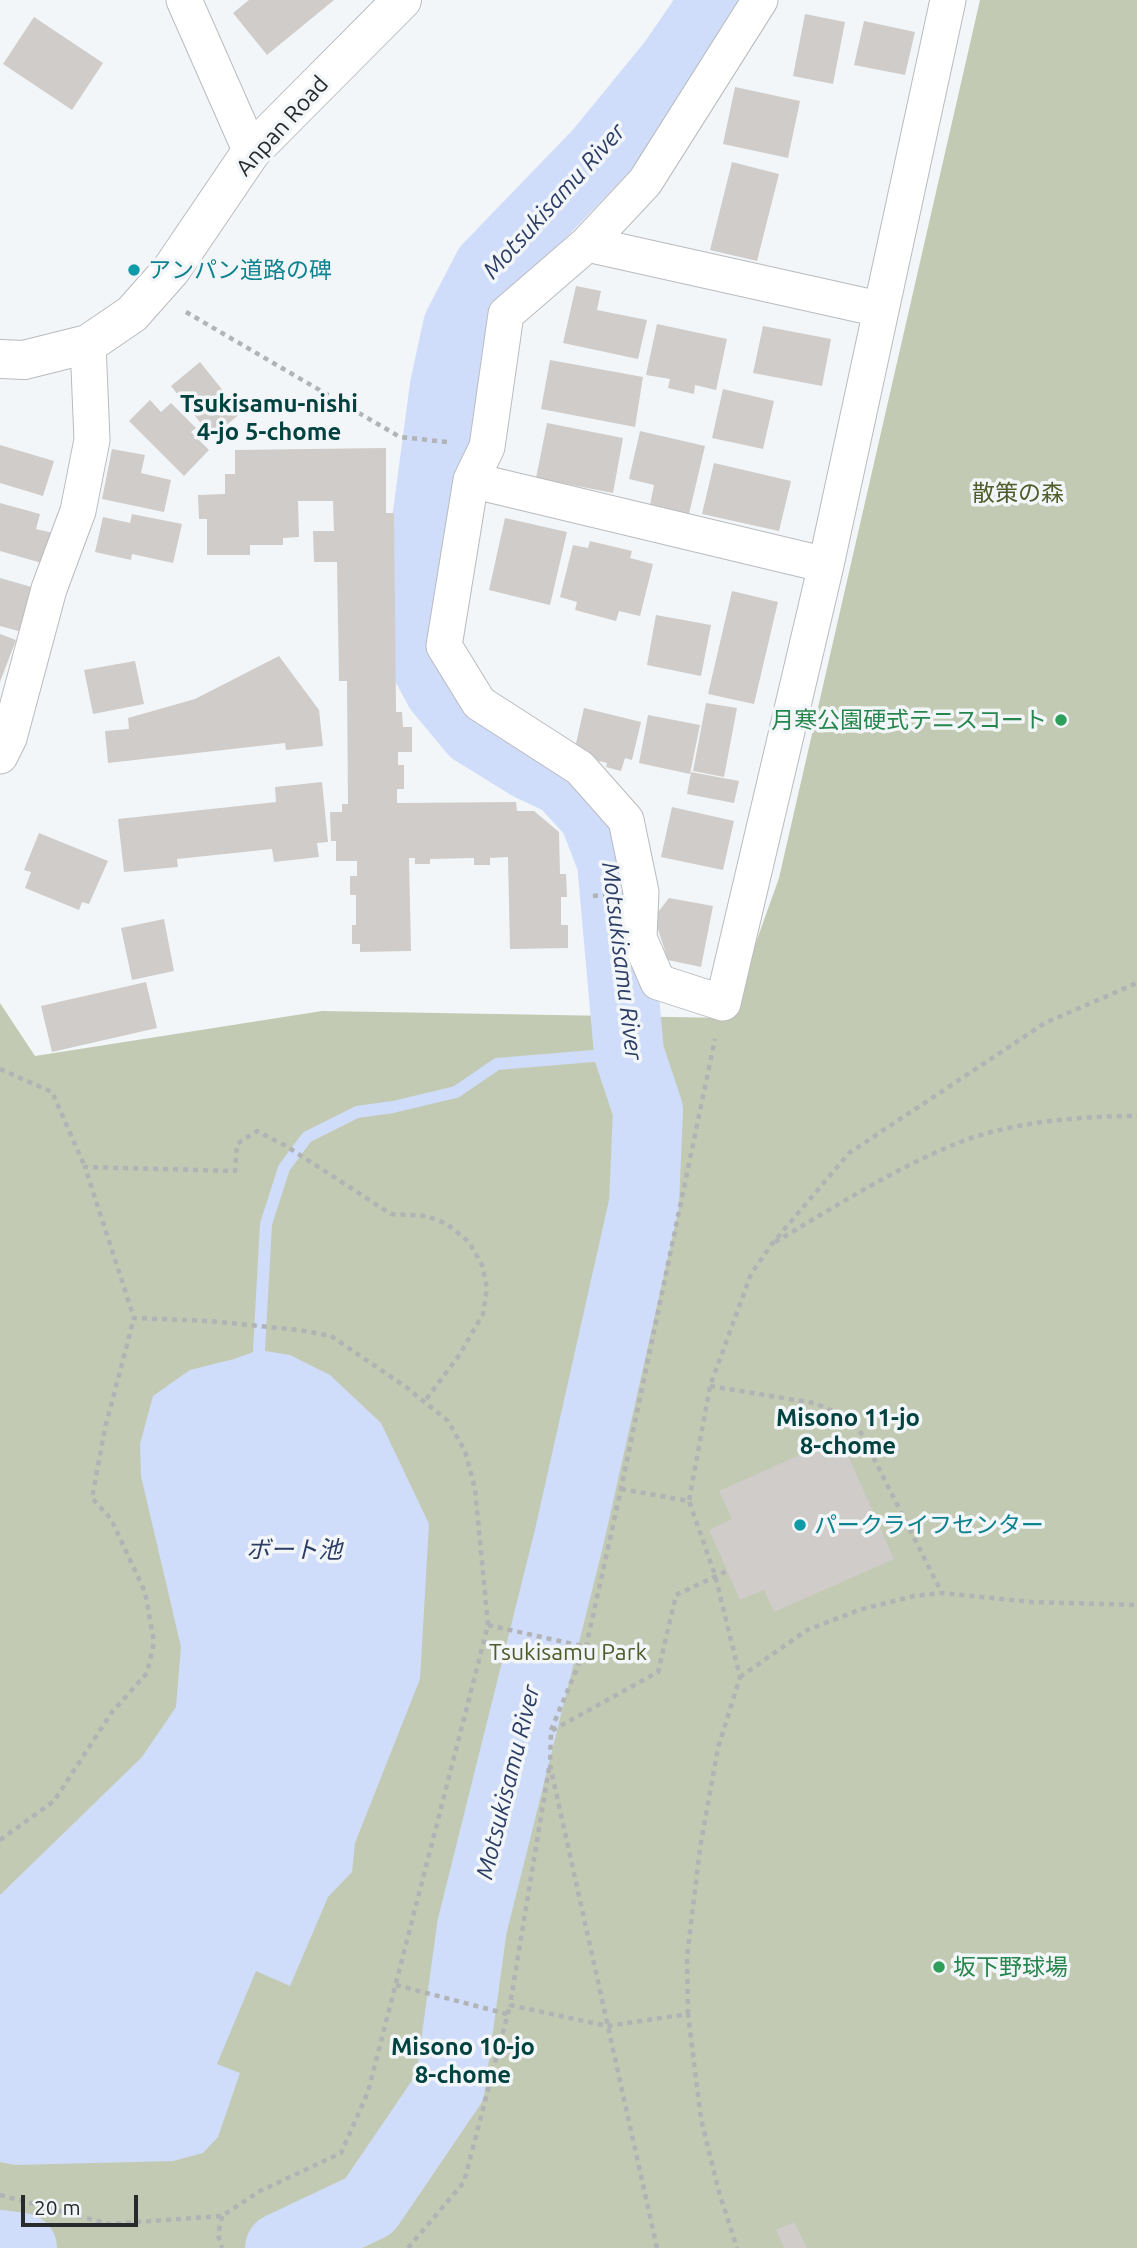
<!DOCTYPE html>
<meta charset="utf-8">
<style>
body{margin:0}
#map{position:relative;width:1137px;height:2248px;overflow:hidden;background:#f3f6f8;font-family:Ubuntu,sans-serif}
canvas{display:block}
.scale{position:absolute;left:21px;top:2195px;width:117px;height:32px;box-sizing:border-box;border:4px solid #292a2b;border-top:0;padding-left:9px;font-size:21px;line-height:24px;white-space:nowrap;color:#292a2b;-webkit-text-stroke:5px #f3f6f8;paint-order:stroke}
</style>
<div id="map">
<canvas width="1137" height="2248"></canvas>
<div class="scale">20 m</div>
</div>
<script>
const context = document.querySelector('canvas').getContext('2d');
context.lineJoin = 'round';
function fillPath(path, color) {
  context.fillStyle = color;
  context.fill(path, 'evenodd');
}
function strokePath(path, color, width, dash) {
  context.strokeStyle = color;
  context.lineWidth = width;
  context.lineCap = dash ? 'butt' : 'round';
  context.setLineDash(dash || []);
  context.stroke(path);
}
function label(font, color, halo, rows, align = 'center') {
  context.font = font + ' Ubuntu,"Noto Sans JP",sans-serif';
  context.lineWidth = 7;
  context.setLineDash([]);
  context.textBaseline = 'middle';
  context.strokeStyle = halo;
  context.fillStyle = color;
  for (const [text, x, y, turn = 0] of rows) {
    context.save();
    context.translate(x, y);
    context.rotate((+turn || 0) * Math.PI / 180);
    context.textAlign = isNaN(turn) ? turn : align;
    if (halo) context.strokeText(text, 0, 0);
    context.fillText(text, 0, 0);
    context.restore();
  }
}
fillPath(new Path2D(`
 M980,0H1137V2248H0V1003L35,1056L322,1011L729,1018L779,878Z`), '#c3cab3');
fillPath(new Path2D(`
 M259,1350L290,1355L330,1375L381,1423L429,1524L420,1679L355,1843L352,1872L328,1897L290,1986L256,1971L217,2064L240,2073L218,2137L203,2153L173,2161L15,2165L0,2162V1895L142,1757L176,1707L181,1647L141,1476L140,1444L153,1396L190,1370L234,1359Z`), '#cfddfa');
strokePath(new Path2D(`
 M259,1350L266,1224L284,1168L307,1137L357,1112L393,1107L456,1092L497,1064L629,1053`), '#cfddfa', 12);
strokePath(new Path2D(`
 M0,2245L22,2248
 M280,2248L369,2206L450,2087L472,1927L569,1538L644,1204L648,1110L629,1053L612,862L594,815L563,781L529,765L474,731L439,689L423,659L418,588L445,386L458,326L488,268L600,152L672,64L716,0`), '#cfddfa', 70);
fillPath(new Path2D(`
 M249,0H334L267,55L233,13Z
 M805,14L845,22L833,84L793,76Z
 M34,17L103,63L72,110L3,64Z
 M864,21L915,32L905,75L854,65Z
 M735,87L800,101L788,158L723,144Z
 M732,162L779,174L757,261L710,250Z
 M576,286L601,291L597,310L647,320L638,359L563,343Z
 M657,324L727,339L716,390L695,385L694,394L668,388L670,379L646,375Z
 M763,326L831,339L822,386L753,373Z
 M550,360L643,377L635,427L541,409Z
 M200,362L241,413L212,437L171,386Z
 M723,389L774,401L763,449L712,438Z
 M150,400L161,412L171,403L196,428L191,432L209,450L184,476L129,421Z
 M547,423L623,438L613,493L536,478Z
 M640,431L705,446L689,514L650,505L654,485L629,479Z
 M0,445L54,461L43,496L0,483Z
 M386,448V513H394L396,712H402L403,727H412V752H398V765H404V789H397V803L516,802L517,811H534L559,832L560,874H566L567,897H561V925H568V948L510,949L508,857L490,858V865H474V858L430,859V864H415V858H409L411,951L360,952V944H352V925H356V895H350V876H357V861H336V841H331L330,812H342V804H348L347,681H339L337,562H314L313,531H334L333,501H298L299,537L283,538V545H250V555H207V519H199L198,495L225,494V474H235V450Z
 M112,449L145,455L141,473L171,480L164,512L102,499Z
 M714,463L791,481L779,531L702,514Z
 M0,503L40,514L36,529L53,533L45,564L0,551Z
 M132,514L182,524L173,563L132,554L131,560L95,552L103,517L130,523Z
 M505,518L567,532L550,605L489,590Z
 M590,541L632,551L630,558L653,564L640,616L619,611L616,621L575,610L577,602L560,597L573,545L588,548Z
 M0,578L35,588L22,632L0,626Z
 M732,591L778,602L754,704L708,694Z
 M656,615L711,625L701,676L647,665Z
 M0,634L16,640L0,682Z
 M279,656L319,710L323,746L286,750L285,743L108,763L105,731L129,729L128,718L195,699Z
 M135,661L144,704L93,714L84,670Z
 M706,703L737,708L724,777L693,771Z
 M584,708L641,722L632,760L625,758L621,771L606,767L607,763L587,758L588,751L575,748Z
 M648,715L700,725L690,774L639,763Z
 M691,772L739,781L734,803L687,794Z
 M322,782L328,842L317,843L319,857L274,862L272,849L177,859L178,867L124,872L118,819L276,802L275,787Z
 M672,807L734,821L723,870L661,857Z
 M39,833L108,861L89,904L82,902L79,910L25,888L31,872L24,870Z
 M669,898L713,906L701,967L668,960L654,917Z
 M164,919L174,971L132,980L121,928Z
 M146,982L157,1028L52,1052L41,1006Z
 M840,1437L894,1559L774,1612L764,1590L740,1600L709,1530L732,1519L719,1491Z
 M794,2222L807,2248H784L776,2230Z`), '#cfccca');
const minor = new Path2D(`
 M184,0L251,152
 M760,0L645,182L587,244L506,314L487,447L471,480L444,646L479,703L580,768L626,820L641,892L639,938L658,982L723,1003L826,565L948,0
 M587,244L879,309
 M471,480L826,565
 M0,756L9,738L49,589L78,511L92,440L88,344`);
const tertiary = new Path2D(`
 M0,359L24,360L88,344L132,314L171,270L251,152L402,0`);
strokePath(minor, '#b9bbbe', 37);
strokePath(tertiary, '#b9bbbe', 40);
strokePath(new Path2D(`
 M186,312L400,437L447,442
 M593,896L605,895
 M0,1069L52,1092L85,1167
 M775,1242C833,1208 890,1171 953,1145C1007,1122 1079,1116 1137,1116
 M710,1386L814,1403L845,1416L861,1433L942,1593
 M621,1489L689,1501L710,1386L751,1274L771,1245L849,1153L1045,1023L1137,983
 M488,1625L586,1647
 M740,1677L807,1630L859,1610L914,1596L942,1593L1032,1602L1137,1605
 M551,1730L586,1647L621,1489L715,1039
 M549,1768L510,2005L607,2026L688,2014L701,2119L719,2192L737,2248
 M0,1840L54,1801L112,1712L147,1673L154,1642L145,1592L111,1519L92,1498L105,1428L134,1318
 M396,1985L507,2014
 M688,2014L687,1957L700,1848L718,1748L740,1677L715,1575L689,1501
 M0,2195L109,2224L222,2216L260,2191L341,2153L368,2092L488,1625L475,1489L465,1451L448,1421L406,1387L331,1336L299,1330L209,1321L134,1318L85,1167L235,1171L237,1144L257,1131L286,1146L391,1214L427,1216L447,1224L469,1242L482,1265L487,1288L483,1314L460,1354L424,1402
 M222,2216L218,2235L222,2248
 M408,2248L464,2182L510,2005
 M657,2248L550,1765L551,1731L658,1672L676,1595L727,1571`), '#b1b3b5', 4.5, [5, 5]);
strokePath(minor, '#fff', 35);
strokePath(tertiary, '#fff', 38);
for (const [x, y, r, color] of [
 [134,270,7,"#0f9aa8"],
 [1061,720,7,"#2e9e5b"],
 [800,1525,7,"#0f9aa8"],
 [939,1967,7,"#2e9e5b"]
]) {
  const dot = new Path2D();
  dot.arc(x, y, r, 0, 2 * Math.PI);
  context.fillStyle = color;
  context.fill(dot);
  strokePath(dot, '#f3f6f8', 2.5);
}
label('23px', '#292a2b', '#f3f6f8', [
 ["Anpan Road",282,126,-48]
]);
label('23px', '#0d838f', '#f3f6f8', [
 ["アンパン道路の碑",148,270],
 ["パークライフセンター",814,1525]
], 'left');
label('23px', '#505c2b', '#f3f6f8', [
 ["散策の森",1018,493],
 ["Tsukisamu Park",568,1652]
]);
label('23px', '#27864d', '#f3f6f8', [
 ["月寒公園硬式テニスコート",1047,720],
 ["坂下野球場",953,1967,"left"]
], 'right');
label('italic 24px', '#2c3d65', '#f3f6f8', [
 ["Motsukisamu River",554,201,-48],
 ["Motsukisamu River",622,961,83],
 ["ボート池",294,1550],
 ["Motsukisamu River",508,1782,-76]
]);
label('bold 24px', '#004240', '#f3f6f8', [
 ["Tsukisamu-nishi",269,404],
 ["4-jo 5-chome",269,432],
 ["Misono 11-jo",848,1418],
 ["8-chome",848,1446],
 ["Misono 10-jo",463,2047],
 ["8-chome",463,2075]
]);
</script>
